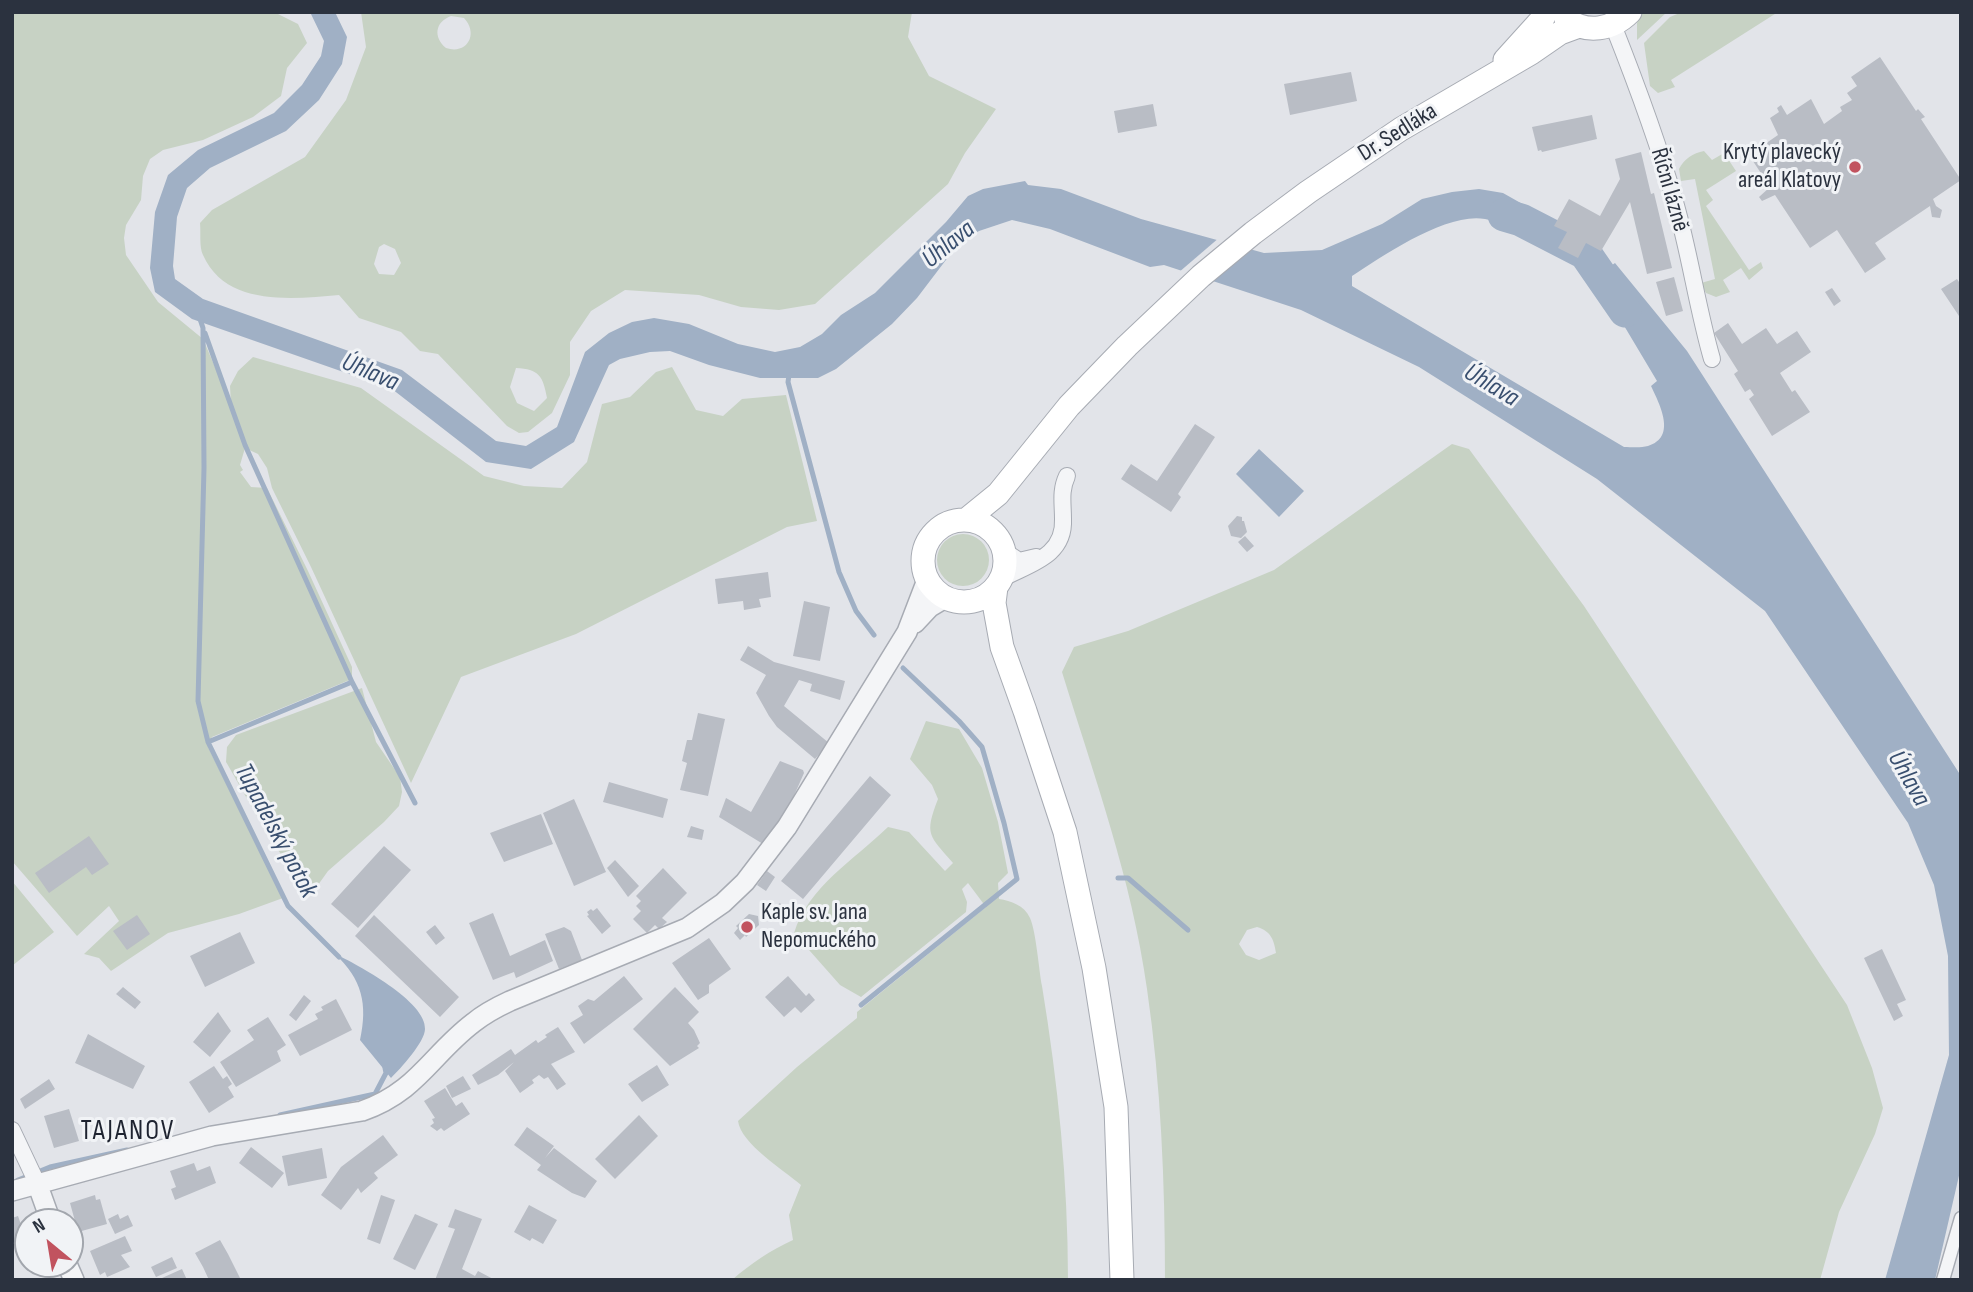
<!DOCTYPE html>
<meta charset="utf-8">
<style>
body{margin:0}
#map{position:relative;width:1973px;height:1292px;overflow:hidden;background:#e2e4e9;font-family:"Sofia Sans Condensed",sans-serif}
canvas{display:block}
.frame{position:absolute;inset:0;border:14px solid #2b323f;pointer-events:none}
.north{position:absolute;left:14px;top:1208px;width:70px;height:70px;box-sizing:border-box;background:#f1f3f6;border:2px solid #a2a6ad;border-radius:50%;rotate:330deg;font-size:19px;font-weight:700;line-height:28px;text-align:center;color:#2b323f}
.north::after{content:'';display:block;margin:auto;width:24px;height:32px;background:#c1535f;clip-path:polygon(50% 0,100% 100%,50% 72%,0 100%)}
</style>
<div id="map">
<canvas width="1973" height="1292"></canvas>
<div class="frame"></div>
<div class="north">N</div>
</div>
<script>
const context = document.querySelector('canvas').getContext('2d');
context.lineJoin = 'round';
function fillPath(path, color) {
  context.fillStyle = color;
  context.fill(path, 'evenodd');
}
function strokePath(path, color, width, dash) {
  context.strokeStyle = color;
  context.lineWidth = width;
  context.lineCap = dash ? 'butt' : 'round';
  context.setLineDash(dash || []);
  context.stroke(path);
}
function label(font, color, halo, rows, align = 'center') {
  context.font = font + ' "Sofia Sans Condensed",sans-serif';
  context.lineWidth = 6;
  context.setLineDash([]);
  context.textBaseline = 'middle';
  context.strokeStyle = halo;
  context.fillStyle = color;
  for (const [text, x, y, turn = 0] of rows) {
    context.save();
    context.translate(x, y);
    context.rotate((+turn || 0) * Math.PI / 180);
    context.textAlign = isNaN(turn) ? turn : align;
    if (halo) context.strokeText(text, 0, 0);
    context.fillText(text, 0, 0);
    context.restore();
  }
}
fillPath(new Path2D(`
 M12,12H274L298,24L307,43L287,68L281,96L253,117L203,140L163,150L150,159L143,176L141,200L126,225L124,238L126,255L158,302L203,339L231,404L230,386L238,371L253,357L361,388L484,476L524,486L562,488L587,462L602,404L630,397L656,372L672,367L696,410L723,416L742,399L786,395L817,521L787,527L576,634L461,677L411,783L311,567L272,488L267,468L258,454L245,448L240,465L243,470L240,472L251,487L267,488L308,571L352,667V679L212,737L208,747L283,898L239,914L168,933L111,971L99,958L84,954L119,921L109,906L77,936L12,861Z
 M361,12H912L908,37L929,76L996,109L965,153L948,184L815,304L779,310L741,307L699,295L625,290L591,311L570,342V375L552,413L528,432L519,433L507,426L438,354L420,351L401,332L359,318L339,295C293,299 226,307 203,255C199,247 201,233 200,223L212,210L305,157L346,100L366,47ZM451,16L464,18C479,34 467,55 446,48C433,37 435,22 451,16ZM384,244L395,249L401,263L394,275L379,274L374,264L379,247ZM516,368C539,369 543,376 547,398L534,411L517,403L510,387Z
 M1641,12H1667L1637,40V23Z
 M1682,12H1778L1671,80L1675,87L1658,93L1650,86L1644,43L1670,17Z
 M1704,151L1712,160L1724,153L1736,171L1706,190L1713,200L1706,206L1749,270L1761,262L1763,268L1749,280L1741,268L1723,280L1730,292L1716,297L1706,293L1701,283L1715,279L1695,179L1681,181L1679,169C1684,159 1693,153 1704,151Z
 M1452,444L1469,449L1584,606L1847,1005L1872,1068L1883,1108L1875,1134L1839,1212L1820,1280H1165C1165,1183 1161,1085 1147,989C1132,880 1094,776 1062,672L1074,647L1128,631L1274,570ZM1257,927C1271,931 1274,940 1276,953L1259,960L1246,955L1239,944L1247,930Z
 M937 560a26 26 0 1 1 52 0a26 26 0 1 1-52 0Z
 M362,688L376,742L400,777L402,792L399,806L384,822L328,871L318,885C317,885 308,885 307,885C291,879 238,782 226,762L227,747L236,735Z
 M926,721L959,729L982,768L998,822L1008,873L998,883L999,899C1011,901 1024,905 1030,918C1036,931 1039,970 1042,986C1058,1083 1068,1181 1068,1280H732C750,1264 771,1250 793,1240L789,1215L801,1185C784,1170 741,1144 738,1121L797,1067L857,1018V1012L986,907L968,883L962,889L967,902L966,912L861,997L840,985L794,933C809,886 854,860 888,827L909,832L945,871L953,863C929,835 924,835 938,799L932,785L910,759Z
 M12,881L54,932L12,966Z`), '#c7d2c4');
fillPath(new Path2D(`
 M310,12H335L347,37L342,64L319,100L286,131L210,168L187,188L177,217L173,266L175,279L203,299L402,370L496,441L526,446L557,427L585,352L609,333L632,322L654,318L689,324L738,344L775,352L800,347L822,334L841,315L875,293L946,222L968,196L983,189L1025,181L1028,185L1061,189L1141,219L1264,253L1322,250L1382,224L1422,199L1452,192L1479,189L1503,193L1549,219L1541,241C1523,234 1503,222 1485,219C1447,212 1384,255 1352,276V286L1624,447C1631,447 1641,448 1648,446C1677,437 1660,405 1651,386L1657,381L1595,277L1615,263L1687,351L1961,776V1167L1935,1280H1885L1949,1055L1948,956L1934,885L1908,823L1765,611L1597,479L1419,367L1301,310L1164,265L1150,267L1050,229L1012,220L979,231L967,238L952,252L917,298L892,324L836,369L818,378H760L709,365L670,351L650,352L620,359L609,365L574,442L531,469L486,462L392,389L192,319L155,292L150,268L155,212L168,175L198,150L274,113L302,85L321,56L324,41Z
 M1259,449L1304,491L1279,517L1236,474Z
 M335,954C357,964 427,1002 425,1029C425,1042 400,1069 391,1078L360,1040C368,1004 362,979 335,954Z`), '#a0b0c5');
fillPath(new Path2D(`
 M1220,237L1252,246L1208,283L1178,273Z`), '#e2e4e9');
strokePath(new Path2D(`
 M199,316L203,328L204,468L198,701L208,742L288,906L339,957
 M205,333L245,445L352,682L208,742
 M789,375L788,382L839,572L856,611L874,635
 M352,682L415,803
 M1118,878H1128L1188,930
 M861,1005L1017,879L1004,823L982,747L959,721L903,668
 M280,1115L375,1094L386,1073L385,1068
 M18,1180L50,1167L127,1150`), '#a0b0c5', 5);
strokePath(new Path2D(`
 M1504,215L1521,220L1585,253L1625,311`), '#a0b0c5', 33);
fillPath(new Path2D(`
 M1880,57L1916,111L1918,109L1925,117L1921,119L1961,180L1933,199L1936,206L1942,210L1940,218L1932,217L1930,206L1875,243L1886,259L1865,273L1837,230L1810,248L1775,195L1762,201L1759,197L1770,187L1749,155L1778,135L1770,118L1779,112L1777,108L1781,105L1787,115L1811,99L1824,124L1842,111L1840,107L1852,100L1847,93L1857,86L1851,77Z
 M1351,72L1357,101L1290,115L1284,84Z
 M1153,104L1157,126L1118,133L1114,111Z
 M1592,115L1597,139L1542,152L1541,150L1538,151L1532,127Z
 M1641,152L1651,194L1654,193L1672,268L1647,274L1630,202L1601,251L1586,243L1578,258L1558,248L1567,232L1554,226L1569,199L1600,216L1620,179L1615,159Z
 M1674,277L1683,311L1666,316L1656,282Z
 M1957,279L1961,285V319L1941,289Z
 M1832,288L1841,301L1834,306L1825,292Z
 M1728,323L1742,344L1766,328L1777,344L1797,331L1811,352L1780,373L1792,392L1795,390L1810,412L1772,436L1749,399L1754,395L1750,389L1745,392L1734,374L1738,371L1714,333Z
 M1195,424L1215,437L1178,494L1181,497L1171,512L1121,479L1131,464L1157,481Z
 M1237,516L1242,517V521H1244L1247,532L1241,538L1231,536L1228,526Z
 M1245,536L1254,546L1247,552L1238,542Z
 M768,572L771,597L759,599L761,607L744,610L743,601L718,604L715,579Z
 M804,601L830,607L820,661L793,656Z
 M748,646L774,662L845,681L840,700L810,691L812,684L799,680L784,706L829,743L815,759L777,727L769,716L756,693L766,675L740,660Z
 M698,713L725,719L708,796L680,790L687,763L682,761L687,740H692Z
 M780,761L803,770L804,773L789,807L763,844L719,817L726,798L751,812Z
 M870,776L891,795L803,899L781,881Z
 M609,782L668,799L663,818L603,802Z
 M574,799L606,872L574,886L543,813Z
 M541,814L553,844L504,862L490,833Z
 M691,826L704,830L702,840L687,837Z
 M89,836L109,864L92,875L86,867L49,893L35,873Z
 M384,846L411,870L358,928L331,904Z
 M615,860L639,886L628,897L607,868Z
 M663,868L687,893L662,918L667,922L659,929L655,925L647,933L633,919L641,911L636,906L641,901L636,896Z
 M767,871L775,877L766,891L757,885Z
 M780,903L789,915L782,923L772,909Z
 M597,908L611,926L602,934L587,916L589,915L587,912L591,909L593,911Z
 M493,913L510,956L545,940L553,961L516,978L514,972L493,980L469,923Z
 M749,914L758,916L759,925L746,937L745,935L740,940L734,933L738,928L736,926Z
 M137,915L150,934L127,950L113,931Z
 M374,915L459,997L440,1017L355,936Z
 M435,925L445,938L436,945L426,932Z
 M564,927L571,931L582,960L559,969L545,934Z
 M240,932L255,963L205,987L190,956Z
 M709,938L731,969L709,985V993L698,1000L672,963Z
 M1882,949L1906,1000L1897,1004L1903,1016L1894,1021L1864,958Z
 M624,976L643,999L584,1044L570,1023L583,1015L578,1006L588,999L594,1001Z
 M788,976L806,996L809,993L815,1000L801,1013L795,1007L784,1017L765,997Z
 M123,987L141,1002L135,1009L116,994Z
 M675,987L699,1012L688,1023L694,1030L700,1043L697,1046L699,1048L670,1066L633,1029Z
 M304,995L311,1001L296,1021L289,1015Z
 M336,999L352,1030L300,1056L288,1035L318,1019L315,1014L323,1010L321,1007Z
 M218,1012L231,1031L210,1057L193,1042Z
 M268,1017L286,1045L277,1051L281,1061L236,1087L220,1062L254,1040L247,1030Z
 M558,1027L575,1052L551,1064L566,1084L557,1090L548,1077L544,1079L539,1075L532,1080L534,1083L520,1093L505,1071L514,1062L498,1075L478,1085L472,1075L511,1049L515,1055L536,1040L538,1043L547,1037L545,1035Z
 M88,1034L145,1066L133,1089L75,1063Z
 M657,1065L669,1085L642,1102L628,1084Z
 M214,1066L223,1079L227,1076L232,1084L228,1087L234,1097L209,1113L189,1082Z
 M463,1076L471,1089L452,1098L446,1086Z
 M49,1079L55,1089L25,1109L20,1099Z
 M445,1088L456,1106L462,1102L470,1114L444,1131L441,1128L437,1131L430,1126L434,1123L432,1119L435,1118L424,1101Z
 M69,1109L79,1141L54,1148L44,1116Z
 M639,1115L658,1136L615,1179L595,1159Z
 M527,1127L554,1146L545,1158L554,1148L597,1181L585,1198L572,1193L537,1170L541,1165L514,1145Z
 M383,1135L398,1155L374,1173L378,1178L361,1193L358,1188L341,1210L321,1195L341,1167Z
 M251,1147L284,1173L272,1188L239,1163Z
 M322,1148L327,1178L288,1186L282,1156Z
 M194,1163L197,1171L210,1166L216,1183L175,1200L171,1189L176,1187L170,1171Z
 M95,1195L96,1200L100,1199L107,1224L78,1232L70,1203Z
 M381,1195L395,1200L380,1244L367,1239Z
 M529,1205L557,1220L543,1244L532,1238L530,1241L514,1232Z
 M455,1209L482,1219L462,1269L475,1276L478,1271L495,1280H435L455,1229L448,1227Z
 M118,1214L120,1219L128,1215L133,1226L115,1234L108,1219Z
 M415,1214L438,1224L415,1270L393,1259Z
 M18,1216L26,1239L12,1244V1218Z
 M125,1236L132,1251L121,1255L130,1267L107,1277L105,1272L100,1275L90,1251Z
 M220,1240L228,1254L241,1280H209L203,1267L195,1253Z
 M172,1257L177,1268L156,1277L151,1267Z
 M182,1269L187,1280H163L162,1278Z`), '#b9bdc5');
const pedestrian = new Path2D(`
 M1943,1280L1961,1218`);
const minor = new Path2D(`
 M1613,25C1636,83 1658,142 1675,202C1690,254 1697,307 1712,359
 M1004,551L1019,561L1036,557
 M1001,579C1028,564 1065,557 1063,519C1063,503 1060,491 1067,476
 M12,1130L37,1183`);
const tertiary = new Path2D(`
 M915,623L930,607L945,598
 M37,1183L51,1222
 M12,1191L212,1136L362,1111C417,1092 431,1055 473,1023C484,1014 497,1007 510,1001L687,928L723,903L745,882L787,827L907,632L927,580
 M67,1264L74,1280`);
const secondary = new Path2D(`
 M1566,19C1587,34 1612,30 1630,12
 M1505,60L1543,18L1545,12
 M966,520L998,494L1069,406L1127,346L1201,276L1253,233L1308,192L1401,129L1531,53L1560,33L1579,26
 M923 561a41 41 0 1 1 82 0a41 41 0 1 1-82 0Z
 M996,587L994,603L1002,647L1025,711L1065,832L1094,968L1116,1107L1122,1280`);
strokePath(pedestrian, '#a7abb3', 15);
strokePath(minor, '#a7abb3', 18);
strokePath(tertiary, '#a7abb3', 22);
strokePath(secondary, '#a7abb3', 25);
strokePath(pedestrian, '#f4f5f7', 12);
strokePath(minor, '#f4f5f7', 16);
strokePath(tertiary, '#f4f5f7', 19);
strokePath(secondary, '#fff', 23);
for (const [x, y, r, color] of [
 [1855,167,7,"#c1535f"],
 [747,927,7,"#c1535f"]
]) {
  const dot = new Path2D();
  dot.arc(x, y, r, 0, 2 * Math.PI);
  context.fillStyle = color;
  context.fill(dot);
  strokePath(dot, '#f1f3f6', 2.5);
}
label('24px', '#2b323f', '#f1f3f6', [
 ["Dr. Sedláka",1398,133,-32],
 ["Říční lázně",1669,190,74]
]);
label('24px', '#2b323f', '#f1f3f6', [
 ["Krytý plavecký",1841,153],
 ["areál Klatovy",1841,181],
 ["Kaple sv. Jana",761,913,"left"],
 ["Nepomuckého",761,941,"left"]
], 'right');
label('italic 26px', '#394f6f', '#f1f3f6', [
 ["Úhlava",949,245,-39],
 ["Úhlava",370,373,23],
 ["Úhlava",1491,386,31],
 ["Úhlava",1908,779,60],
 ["Tupadelský potok",275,831,62]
]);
context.letterSpacing = '2px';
label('28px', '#1e2330', '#f1f3f6', [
 ["TAJANOV",128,1132]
]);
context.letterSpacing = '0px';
</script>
